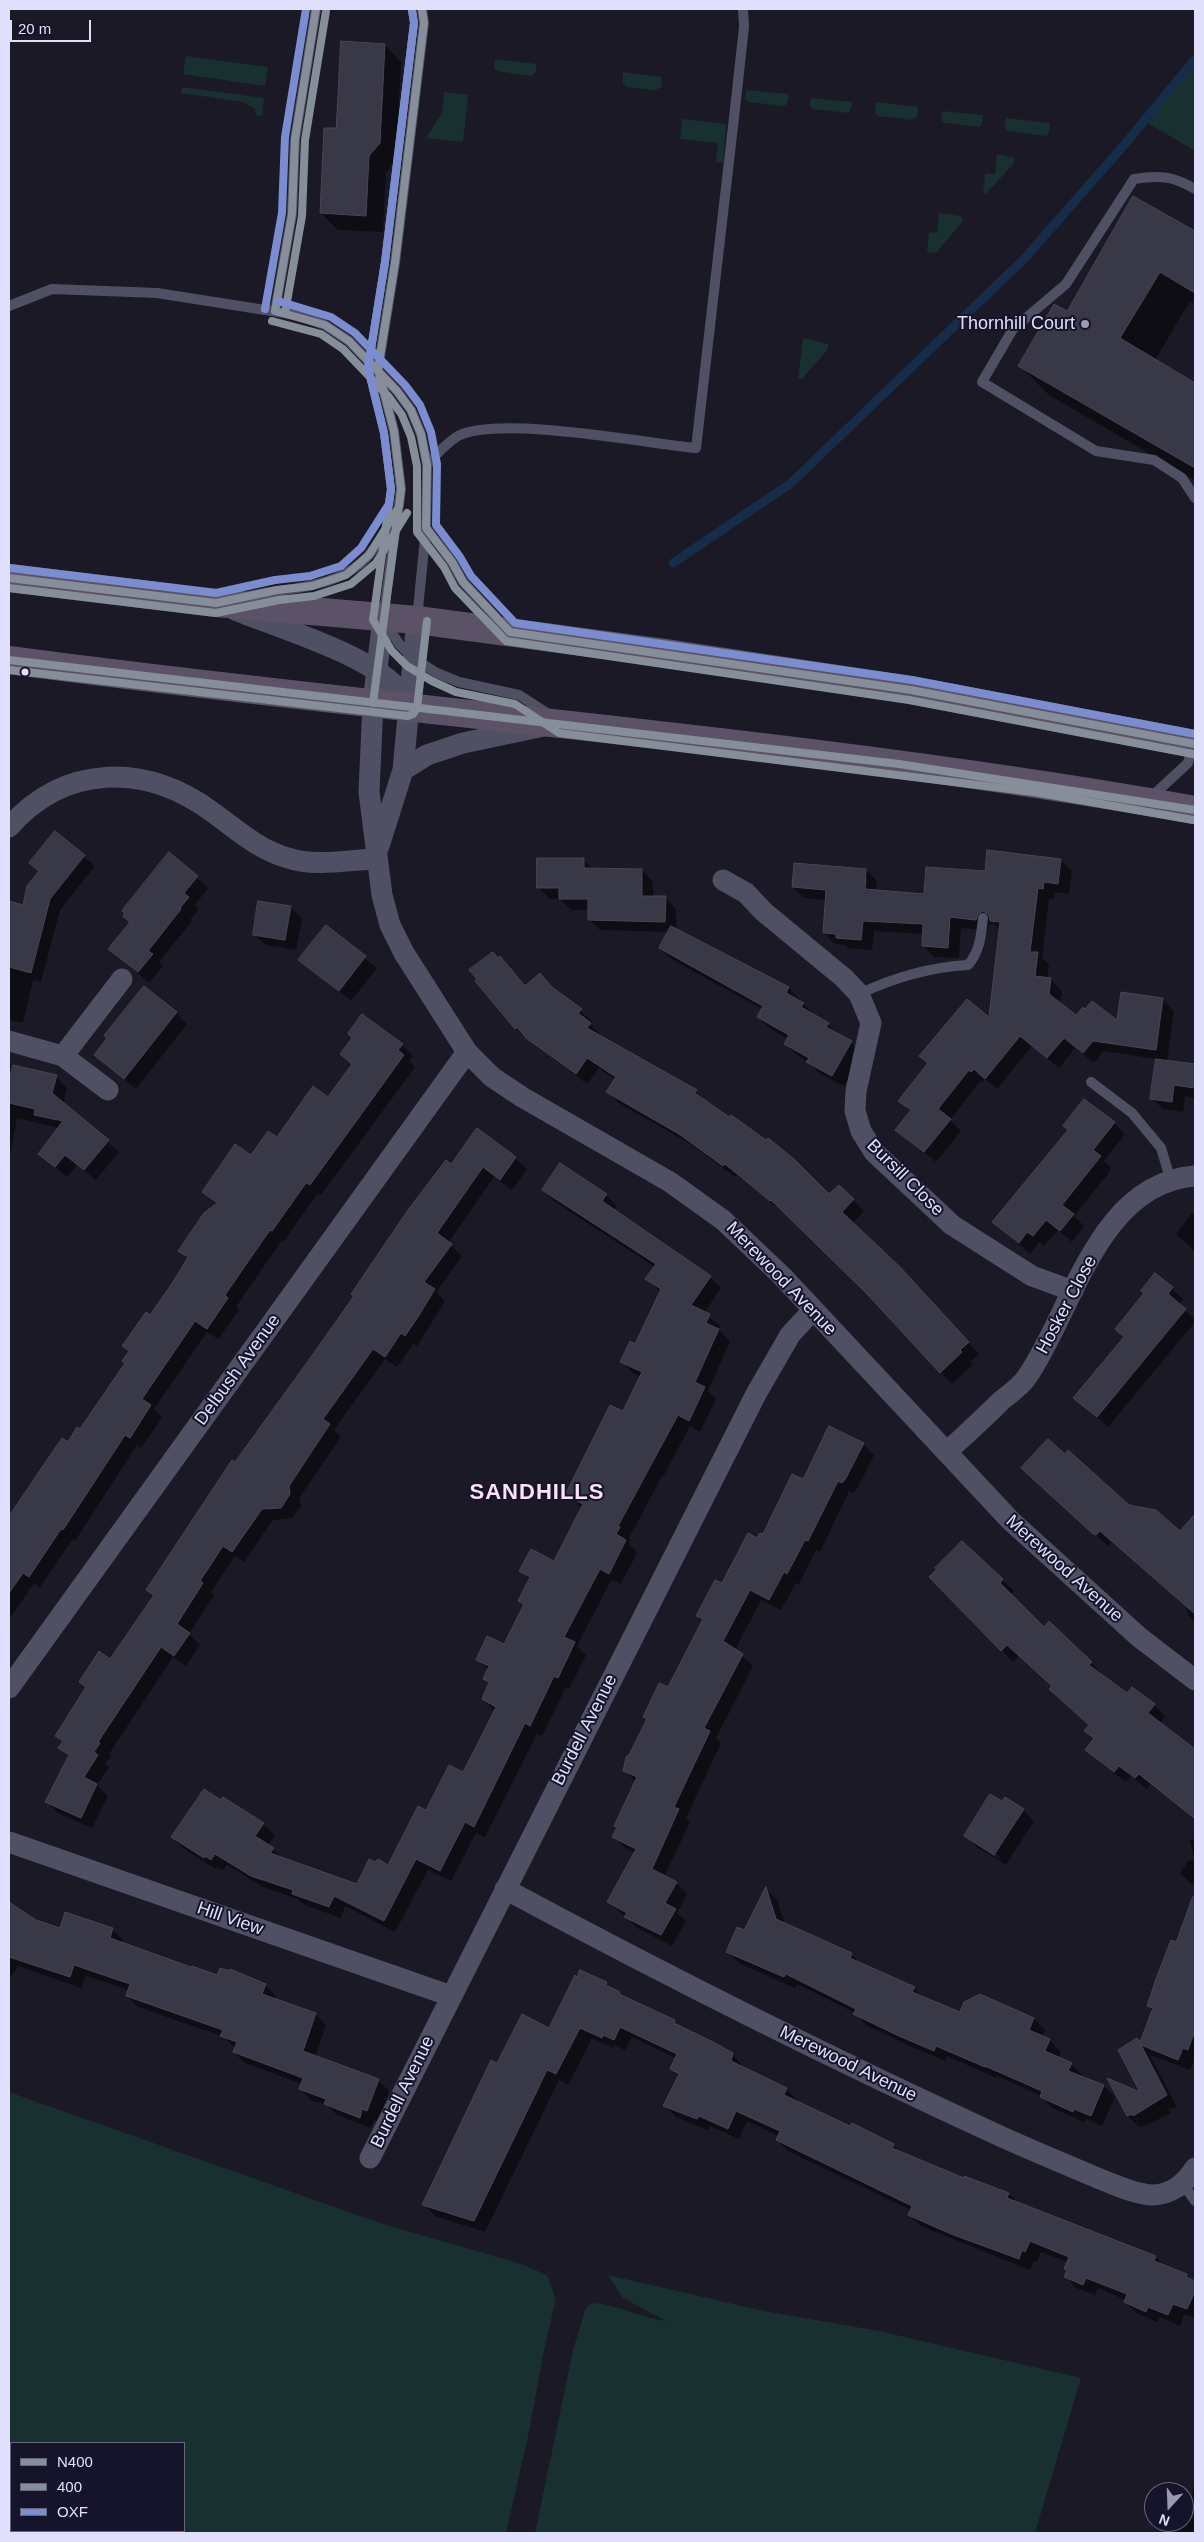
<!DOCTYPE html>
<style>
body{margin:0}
#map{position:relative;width:1204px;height:2542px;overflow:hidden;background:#1a1925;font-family:Arial,sans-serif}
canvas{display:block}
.frame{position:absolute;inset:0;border:10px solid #e1e0fc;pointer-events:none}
.legend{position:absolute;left:10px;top:2442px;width:175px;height:90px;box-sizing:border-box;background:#16142a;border:1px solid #67667e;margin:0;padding:6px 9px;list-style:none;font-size:15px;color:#e1e0fc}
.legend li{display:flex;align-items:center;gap:10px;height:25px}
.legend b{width:25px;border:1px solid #67667e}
.north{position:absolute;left:1144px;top:2482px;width:50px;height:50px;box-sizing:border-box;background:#16142a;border:1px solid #67667e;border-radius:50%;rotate:200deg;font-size:14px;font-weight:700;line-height:20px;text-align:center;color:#e1e0fc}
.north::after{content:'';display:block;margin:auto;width:18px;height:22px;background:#9b9ab1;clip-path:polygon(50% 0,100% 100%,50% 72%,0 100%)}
.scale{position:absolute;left:10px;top:20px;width:81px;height:22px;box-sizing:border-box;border:2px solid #e1e0fc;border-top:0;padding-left:6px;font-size:15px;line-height:18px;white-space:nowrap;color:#e1e0fc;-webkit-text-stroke:4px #16142a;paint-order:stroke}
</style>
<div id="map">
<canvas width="1204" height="2542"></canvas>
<div class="frame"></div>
<ul class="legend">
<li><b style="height:6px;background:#868e99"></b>N400</li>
<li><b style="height:6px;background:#868e99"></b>400</li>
<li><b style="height:6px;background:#7b8cd1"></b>OXF</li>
</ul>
<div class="north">N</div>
<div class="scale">20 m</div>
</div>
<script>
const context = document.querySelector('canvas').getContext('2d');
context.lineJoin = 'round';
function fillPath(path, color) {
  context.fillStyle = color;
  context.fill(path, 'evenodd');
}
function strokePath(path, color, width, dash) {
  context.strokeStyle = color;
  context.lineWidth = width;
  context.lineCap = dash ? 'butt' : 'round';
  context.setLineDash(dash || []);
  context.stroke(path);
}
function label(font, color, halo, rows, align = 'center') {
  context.font = font + ' Arial,sans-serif';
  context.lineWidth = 4;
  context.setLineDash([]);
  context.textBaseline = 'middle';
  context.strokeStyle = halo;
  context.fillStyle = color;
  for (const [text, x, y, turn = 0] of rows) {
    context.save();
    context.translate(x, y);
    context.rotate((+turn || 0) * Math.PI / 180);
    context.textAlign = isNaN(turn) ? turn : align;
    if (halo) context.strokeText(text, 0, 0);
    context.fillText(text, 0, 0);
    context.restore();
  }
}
fillPath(new Path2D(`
 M186,56L268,67L265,86L183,74Z
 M495,59L536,64V72L531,76L497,71L494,68Z
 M1195,62V151L1146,122Z
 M623,72L662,77L661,87L656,90L627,87L623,84Z
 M182,87L264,98L262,116L256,115L255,109L243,102L181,93Z
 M746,90L789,94L787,104L784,106L748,102L745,99Z
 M444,92L468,95L463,142L426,138L442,113Z
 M811,98L853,102L849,113L813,109L810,106Z
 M876,102L918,107L917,117L912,120L878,116L875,113Z
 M942,111L983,115L982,124L979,127L945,123L941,120Z
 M1006,118L1050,123L1049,133L1046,136L1007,131L1005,127Z
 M682,119L726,124L723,163L716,162L718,143L680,139Z
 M997,154L1015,158L1014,163L986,194L983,193L985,174H995Z
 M939,213L960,216L963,218L962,222L936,253L927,252L929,232L937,233Z
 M803,338L828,344V349L802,379L798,378Z
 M9,2092L380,2223L521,2264L547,2275L555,2297L554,2307L543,2355L529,2432L506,2533H9ZM11,2443H184V2531H11Z
 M608,2275L764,2311L879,2331L1081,2378L1035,2533H535L573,2350L585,2310L591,2303C617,2304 640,2318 666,2321L623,2298Z`), '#18302f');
fillPath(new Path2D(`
 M385,45L401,62L396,160L386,173L383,232L338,230L321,213L338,130Z
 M1134,197L1195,233V304L1190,301L1155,360L1195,385V480L1049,395L1019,365L1067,312Z
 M55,833L95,866L60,910L41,982L33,980L23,1023L9,1020V912L11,903L24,906Z
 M169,854L208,888L195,905L199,909L190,920L192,921L159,962L163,966L149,983L110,949L131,923Z
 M583,859L593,869L642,870L653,882V897H665L676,909V930L789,988L814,1015L851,1042L862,1053L844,1086L819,1073L808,1062L797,1055L786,1044L788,1039L769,1028L758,1017L762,1009L671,959L660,948L669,932L600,930L589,919V910H571L560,899H550L538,887Z
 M1060,860L1072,871L1069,894L1055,892L1054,899H1049L1042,958L1049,965L1047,979L1051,980L1062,991L1060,1004L1076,1017L1118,1022L1162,999L1174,1011L1167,1061L1195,1065V1098L1185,1096L1183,1112L1163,1109L1152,1098L1157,1059L1104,1051L1094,1063L1075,1048L1059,1068L1032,1046L997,1089L985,1079L983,1082L981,1080L950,1120L961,1131L936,1162L897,1130L911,1112L900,1101L990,1020L1001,930L993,923L989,925L987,930L961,928L959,958L934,957L923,945L924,934L874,931L872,950L848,948L845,945L835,944L824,933L827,900L804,898L793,887L866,870L877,881L876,891L926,895L986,872ZM864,879H867L866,896L863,895Z
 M290,907L302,918L296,950L266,945L254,934Z
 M326,927L377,968L351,1001L300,960Z
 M540,975L556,991L592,1021L590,1024L601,1035L600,1036L696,1091L707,1102L829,1196L839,1186L864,1211L852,1224L911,1280L979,1354L970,1362L973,1364L952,1384L870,1296L783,1210L782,1211L737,1175L735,1177L692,1145L619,1103L608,1092L616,1080L599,1068L587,1084L527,1039L516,1028L526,987Z
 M176,1013L187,1024L136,1089L95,1055Z
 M402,1045L413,1056L409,1061L415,1067L321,1195L318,1193L284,1241L282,1240L236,1307L239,1310L218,1339L207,1332L154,1409L162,1418L141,1448L137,1445L75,1541L73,1539L40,1587L34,1583L9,1620V1517L62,1440L68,1444L81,1431L126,1364L130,1352L124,1346L151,1317L188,1259L180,1250L216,1205L203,1192L328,1098L353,1065L342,1054Z
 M9,1065L56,1076L67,1088L63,1104L119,1152L96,1180L77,1165L67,1177L40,1154L59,1128L17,1118L9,1160Z
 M1114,1123L1125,1134L1104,1161L1111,1168L1108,1174L1074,1216L1084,1226L1072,1242L1058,1230L1044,1246L1039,1242L1030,1254L994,1222Z
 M477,1130L515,1158L527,1169L512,1190L494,1177L448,1243L462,1256L436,1292L445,1301L417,1346L413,1344L397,1367L385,1359L334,1430L341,1437L299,1498L301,1506L292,1518L273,1520L244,1562L235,1556L211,1592L214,1595L189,1634L200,1645L186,1666L173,1657L109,1754L111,1756L105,1764L109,1767L97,1785L108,1796L92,1828L58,1813L47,1802L69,1757L59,1748L63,1742L57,1736L87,1688L80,1682L111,1660L154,1596L148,1590Z
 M544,1190L606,1195L617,1206L614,1211L710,1277L721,1288L704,1313L720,1326L719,1330L730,1341L708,1391L716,1399L700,1432L690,1426L663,1477L662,1476L629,1538V1544L637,1553L621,1584L611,1580L577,1646L586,1655L569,1689L566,1687L542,1736L537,1734L485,1837L476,1833L451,1881L428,1870L395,1932L345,1906L341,1918L305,1905L298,1899L263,1887L227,1865L223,1870L217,1867L216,1869L184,1849L172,1837L222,1801L263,1824L275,1835L268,1846L284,1859L357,1885L388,1866L426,1812L463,1774L495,1711L483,1699L490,1684L484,1679L488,1670L478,1659L505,1645L524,1605L520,1601L530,1580L521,1570L554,1562L582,1508L567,1494L623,1413L641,1377L633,1373L621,1361L636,1346L661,1292L647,1279L655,1267L555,1202Z
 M1192,1213L1195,1215V1252L1176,1234Z
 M1156,1275L1183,1299L1179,1305L1195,1319V1322L1108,1427L1075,1398L1125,1338Z
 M863,1444L874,1455L857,1489L853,1493L849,1491L820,1552L816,1550L799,1584L796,1583L781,1610L761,1600L735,1650L753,1666L716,1738L721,1743L686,1818L690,1822L664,1877L676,1883L687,1894L677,1913L686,1921L672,1946L637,1928L608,1901L635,1853L625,1848L614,1837L618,1828L616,1826L636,1782L624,1770L648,1720L644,1717L669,1689L704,1621L698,1616L758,1540L763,1536L803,1480Z
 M1034,1479L1129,1506L1155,1511L1195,1545V1622L1188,1615L1189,1613L1186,1610L1188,1608L1112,1542L1108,1546Z
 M962,1543L1014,1591L1010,1595L1045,1629L1091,1662L1102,1674L1101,1675L1127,1695L1154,1705L1165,1716L1160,1724L1195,1751V1820L1150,1784L1147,1789L1131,1776L1126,1782L1098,1761L1087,1750L1095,1739L1086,1731L1090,1725L1053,1687L1019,1656L1013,1662L931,1577Z
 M1002,1803L1023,1810L1034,1821L1006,1865L977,1847L966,1836ZM977,1842L1000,1857L999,1859L977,1845Z
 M1195,1839V1887L1180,1873L1188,1861L1194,1860L1190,1840Z
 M766,1889L777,1900L785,1924L852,1955L861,1964L914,1988L923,1998L960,2014L980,1995L1034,2019L1045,2030L1042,2037L1050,2040L1061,2052L1058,2058L1071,2064L1082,2075L1081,2078L1104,2086L1115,2097L1102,2126L1086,2119L1084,2122L1052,2108L1042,2096L997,2076L996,2078L947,2056L945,2061L912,2047L866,2025L855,2013L797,1984L795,1988L739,1963L728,1952L744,1932Z
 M1195,1895V2059L1190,2070L1150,2055L1177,2107L1168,2110L1171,2113L1145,2126L1139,2127L1128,2116L1110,2080L1142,2094L1141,2043L1153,2010L1148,2006L1177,1944Z
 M9,1903L35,1921L61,1929H112L123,1940L122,1943L218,1976L265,1985L276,1996L275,2000L315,2014L326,2025L315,2057L378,2080L389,2091L378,2121L374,2120L371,2128L337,2115L327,2105L311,2100L300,2088L302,2084L245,2063L234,2052L236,2048L222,2036L138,2007L127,1996L129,1990L86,1976L81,1988L18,1966L10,1978Z
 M606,1983L624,1998L674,2021L680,2028L732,2054L743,2066V2069L786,2089L797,2100L796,2102L893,2145L901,2153L964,2180L1009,2194L1018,2203L1155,2257L1166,2267L1186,2276L1195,2283V2318L1184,2314L1180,2326L1160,2317L1157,2322L1136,2313L1125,2302L1126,2300L1098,2288L1095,2295L1076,2288L1065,2276L1068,2262L1041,2252L1037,2262L1034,2261L1030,2270L921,2226L910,2215L911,2210L788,2151L777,2140L779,2136L747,2121L739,2139L710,2126L708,2130L676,2117L665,2106L679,2077L671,2069L677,2059L632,2037L625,2050L614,2045L613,2048L592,2038L568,2085L559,2080L485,2232L435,2216L424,2204L497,2064L550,2030Z
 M1195,2477V2533H1169L1163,2527L1164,2522H1184V2508L1190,2509Z`), '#0007');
strokePath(new Path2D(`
 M673,563L790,484L1025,258L1125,144L1195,59`), '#152d49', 9);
const building = new Path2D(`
 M341,41L385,44L380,143L369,156L366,216L320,213L324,128H336Z
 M1133,196L1195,231V293L1160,272L1120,338L1195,383V468L1018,366L1054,304L1067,311Z
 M55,831L85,855L50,899L31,973L9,967V901L23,905L27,886L39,871L29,863Z
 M987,850L1061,859L1058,884L1044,882L1043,889L1038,888L1030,952H1038L1035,976L1051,978L1049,994L1076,1015L1083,1007L1085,1009L1092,1001L1117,1020L1121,992L1163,998L1156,1050L1093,1041L1083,1053L1064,1038L1047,1058L1020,1036L985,1079L974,1069L971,1072L969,1070L938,1109L951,1119L924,1152L895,1130L911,1110L898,1101L928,1063L919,1056L967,999L989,1017L1000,922L990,921L989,915L983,911L978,914L976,920L950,917L948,948L922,946L923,924L863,921L861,940L836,938V934L823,933L826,890L792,887L794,863L866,869L865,889L924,894L926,867L985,871Z
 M169,852L198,876L184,893L189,897L180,908L181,909L148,951L153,954L138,972L108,949L130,922L123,916L125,914L122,911Z
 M537,858H584V868L642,869V896H666L665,922L588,920V899H559V888H537Z
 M258,901L291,906L285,940L253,935Z
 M326,925L366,956L339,991L298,960Z
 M671,926L789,987L786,993L804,1003L801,1007L829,1023L826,1027L852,1041L832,1076L806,1062L809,1058L784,1044L789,1035L757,1017L763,1006L659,948Z
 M493,952L498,958L500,956L525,986L540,973L552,987L582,1009L578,1013L591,1023L587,1028L697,1090L695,1093L729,1117L731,1115L766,1140L768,1138L794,1159L829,1194L839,1185L854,1199L842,1212L900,1267L969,1342L960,1350L962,1352L940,1373L867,1294L771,1200L770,1201L725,1164L723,1166L679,1134L606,1092L616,1077L587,1058L576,1074L526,1038L517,1027L515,1029L475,981L477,979L469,970Z
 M144,986L177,1012L124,1079L94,1055L107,1038L104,1036Z
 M362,1014L403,1044L398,1050L404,1055L310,1185L306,1183L272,1231L270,1230L225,1295L228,1298L207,1329L195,1321L142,1399L151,1405L130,1438L125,1435L63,1530L61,1529L29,1577L23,1573L9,1593V1516L62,1438L68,1442L77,1427L80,1429L125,1363L122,1361L129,1351L122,1346L146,1312L150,1315L173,1282L188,1257L178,1251L204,1213L217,1203L202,1192L235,1144L251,1155L268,1131L277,1137L313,1086L328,1097L352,1064L340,1054L352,1038L348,1034Z
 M1156,1059L1195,1064V1088L1174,1085L1172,1102L1150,1099Z
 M13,1065L57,1075L52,1093L109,1140L84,1170L65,1155L55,1167L38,1154L63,1121L34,1115L35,1109L9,1103V1081Z
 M1084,1099L1115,1122L1093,1150L1101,1156L1062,1205L1074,1214L1060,1231L1046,1220L1033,1236L1027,1232L1019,1243L992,1222L1068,1130L1063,1126Z
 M477,1128L516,1157L500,1180L483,1167L437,1233L452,1244L424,1282L435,1289L418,1317L405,1336L401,1333L385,1357L373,1349L323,1419L330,1424L289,1486L290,1494L281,1508L262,1509L232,1552L223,1546L200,1581L203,1583L177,1624L190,1633L174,1656L161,1647L98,1742L100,1743L94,1752L98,1755L84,1777L97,1784L81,1818L45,1802L69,1755L58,1748L63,1741L55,1736L86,1687L79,1682L99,1651L110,1659L154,1595L146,1590L232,1460L235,1462L306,1364L354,1296L351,1294L408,1210L446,1160L451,1164Z
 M560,1163L607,1194L602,1201L711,1276L691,1305L710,1314L706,1323L719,1329L695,1382L705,1387L689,1421L678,1415L618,1526L620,1527L616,1534L626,1540L609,1574L600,1569L564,1637L575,1642L558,1678L554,1676L530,1726L525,1723L474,1827L465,1822L440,1871L416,1859L384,1921L334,1896L329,1907L292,1894L293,1890L251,1876L215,1854L211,1860L205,1856L204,1858L171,1837L204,1789L221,1800L223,1797L264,1823L255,1836L274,1848L270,1853L357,1884L369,1859L376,1862L378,1859L388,1865L418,1806L426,1810L449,1765L463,1772L478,1743L496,1707L482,1699L489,1682L483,1679L489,1666L476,1660L487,1636L504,1644L524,1604L518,1601L530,1577L519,1571L531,1549L554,1561L583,1504L565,1495L610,1405L623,1411L642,1372L620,1362L630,1341L635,1344L661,1289L645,1279L656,1264L542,1190Z
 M1155,1273L1173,1287L1168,1294L1186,1309L1097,1417L1073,1398L1124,1337L1115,1329L1144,1293L1141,1291Z
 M829,1426L864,1443L846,1478L842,1483L838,1481L808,1541L805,1540L787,1574L784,1572L769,1600L750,1590L723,1641L743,1654L704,1728L710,1731L674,1807L679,1809L652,1869L677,1882L665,1903L676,1909L661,1935L624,1917L627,1913L607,1902L636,1849L612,1837L617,1827L614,1826L637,1777L623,1771L626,1757L629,1755L647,1719L643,1717L659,1683L668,1687L703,1619L696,1616L715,1580L722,1583L748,1533L757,1538L760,1533L763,1534L792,1474L803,1479Z
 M1048,1439L1065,1454L1068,1450L1129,1505L1156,1510L1180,1531L1195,1514V1614L1100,1531L1096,1535L1093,1534L1021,1468Z
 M962,1541L1003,1579L1000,1583L1044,1627L1049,1621L1092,1662L1089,1665L1127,1693L1132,1687L1155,1704L1148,1713L1195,1749V1819L1139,1774L1135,1778L1119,1766L1114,1772L1085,1750L1094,1738L1084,1731L1089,1725L1049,1689L1052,1686L1007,1645L1001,1651L929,1577L937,1569L935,1568Z
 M990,1794L1002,1801L1005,1797L1024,1809L994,1855L964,1836Z
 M766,1887L776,1919L852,1953L850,1958L915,1987L912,1992L960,2012L964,2002L980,1994L1034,2018L1029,2030L1050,2039L1045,2051L1072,2063L1068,2071L1104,2085L1091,2116L1074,2109L1073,2112L1040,2097L1042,2091L985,2066V2067L936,2046L934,2051L899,2036L853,2014L856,2009L786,1974L784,1977L726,1952L737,1927L744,1930Z
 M1193,1897H1195V2030L1188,2050L1183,2048L1178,2060L1141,2045L1167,2095L1133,2116L1132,2114L1127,2116L1107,2078L1140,2092L1118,2050L1137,2038L1140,2042L1153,2008L1147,2006L1156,1979L1171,1940L1176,1942Z
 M9,1902L36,1920L60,1928L65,1912L113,1928L110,1938L191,1967L192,1966L217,1975L220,1968L229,1971L230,1969L266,1984L262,1994L316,2013L303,2051L379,2079L367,2111L362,2109L360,2118L324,2104L326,2099L299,2089L303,2078L233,2052L237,2042L220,2036L223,2030L126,1996L130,1984L74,1965L70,1977L9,1957Z
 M580,1970L607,1982L606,1985L620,1992L619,1994L675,2020L674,2023L717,2044L733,2053L731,2061L787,2088L784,2095L850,2126L852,2123L894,2144L892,2148L964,2178V2176L1009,2193L1007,2198L1156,2256L1154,2261L1187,2274L1186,2277L1195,2281V2291L1187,2309L1173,2304L1168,2315L1148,2307L1146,2312L1124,2302L1127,2294L1086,2278L1083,2285L1064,2277L1067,2270L1064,2269L1069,2257L1030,2241L1025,2252L1022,2250L1019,2259L951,2234L908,2215L912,2206L776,2140L780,2131L736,2111L728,2129L699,2116L697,2119L663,2106L679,2074L670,2069L677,2054L620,2027L614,2040L603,2035L602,2038L580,2028L556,2074L547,2070L474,2221L422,2205L491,2060L497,2063L522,2014L549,2028L575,1975L577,1977Z`);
fillPath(building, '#393846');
strokePath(building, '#474557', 1);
strokePath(new Path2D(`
 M422,9L424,23L395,263L378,369L394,431L401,489L383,618L399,644L413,658L437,673L459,682L519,695L550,715
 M1195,189C1173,176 1160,175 1134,179L1066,284L1013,329L982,382L1096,451L1154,460L1182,478L1195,498
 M9,306L52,289L157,293L297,315L325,325L349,341L397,391L411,410L421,434L427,465L426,528L417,619
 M275,311L292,214L295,139L316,9
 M427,465C436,455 446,443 458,436C500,415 644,443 696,448L735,109L744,27L743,9
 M426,528L452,562L463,582L503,625
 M249,596C290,587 340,589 369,555C380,542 388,526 396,512
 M1149,799L1188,763L1193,744
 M859,994C893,978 931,967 968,965C980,951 981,936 983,918
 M1091,1082L1132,1113L1161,1148L1171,1181
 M1183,2184L1195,2201`), '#505065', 10);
strokePath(new Path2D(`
 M235,610C279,628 372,655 401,692C404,696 405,701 407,706
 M383,618L373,703L369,792L382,895L390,925L404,953L467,1052L492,1077L522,1097L670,1182L723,1220L782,1276L1010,1520L1139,1637L1195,1680
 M403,770L427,755L463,743L544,726
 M9,827C65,764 144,763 211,811C236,829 257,849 288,858C315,867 348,860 376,859
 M379,846L403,770L417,620
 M723,880L746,893L764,912L844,978L859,994L871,1023L856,1091L855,1111L861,1131L874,1152L952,1225L1032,1276L1073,1291
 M9,1041L63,1056L122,979
 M63,1056L108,1090
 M947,1452C965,1435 984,1418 1002,1400C1011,1393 1021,1386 1027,1377C1073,1310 1098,1183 1195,1176
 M9,1688L467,1052
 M9,1842L451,1996
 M505,1889C667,1976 832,2059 1000,2136C1033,2151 1067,2165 1100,2179C1116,2185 1134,2194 1152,2195C1171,2195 1186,2183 1195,2168
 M370,2158L756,1394L790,1335L813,1310`), '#505065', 21);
strokePath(new Path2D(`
 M9,578L216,603L417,620L665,653L911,690L1195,744
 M9,660C404,713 802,740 1195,810`), '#5c5268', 28);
strokePath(new Path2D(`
 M275,311L325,325L349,341L397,391L411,410L421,434L427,465L426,528L452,562L463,582L510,632L911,690L1195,744
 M275,311L292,214L295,139L316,9
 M9,578L216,603L277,590L312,586L346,575L369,555L399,507L401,489L394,431L378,369L395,263L424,23L422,9
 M9,660L899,764L1195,810
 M373,703L398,512`), '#868e99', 8);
strokePath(new Path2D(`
 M412,10L414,23L385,262L368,368L384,433L391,489L373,620L392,651L407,666L432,681L456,692L515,704L559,733L1034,792L1193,820
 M285,313L302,216L305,140L326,11
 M272,321L321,334L343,349L389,397L402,415L411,437L417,466V532L444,567L455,588L506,641L909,700L1193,754
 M9,588L216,613L279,600L314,596L351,584L376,563L407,513
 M9,670L408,716L413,714L417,708L427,621`), '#868e99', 8);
strokePath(new Path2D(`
 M278,301L331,317L355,333L405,385L420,405L431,432L437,464L436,525L460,557L471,576L515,623L912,680L1195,734
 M265,309L282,213L285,137L306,9
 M10,568L216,593L275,580L310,576L341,566L361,548L389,504L391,489L384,433L368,368L385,262L414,23L412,10`), '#7b8cd1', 8);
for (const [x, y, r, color] of [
 [1085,324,5,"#9b9ab1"],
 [25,672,4.5,"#e1e0fc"]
]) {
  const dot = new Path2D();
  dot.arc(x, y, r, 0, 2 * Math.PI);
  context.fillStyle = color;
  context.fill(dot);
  strokePath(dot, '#16142a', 2);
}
label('18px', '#e1e0fc', '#16142a', [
 ["Thornhill Court",1075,324]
], 'right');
label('18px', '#e1e0fc', '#16142a', [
 ["Bursill Close",905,1178,45],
 ["Merewood Avenue",781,1279,46],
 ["Hosker Close",1067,1305,-62],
 ["Delbush Avenue",238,1370,-54],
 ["Merewood Avenue",1064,1569,42],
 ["Burdell Avenue",585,1730,-63],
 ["Hill View",230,1919,19],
 ["Merewood Avenue",848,2064,26],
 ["Burdell Avenue",403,2092,-64]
]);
context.letterSpacing = '1px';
label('bold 22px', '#fce2f5', '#16142a', [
 ["SANDHILLS",537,1493]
]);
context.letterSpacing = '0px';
</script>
